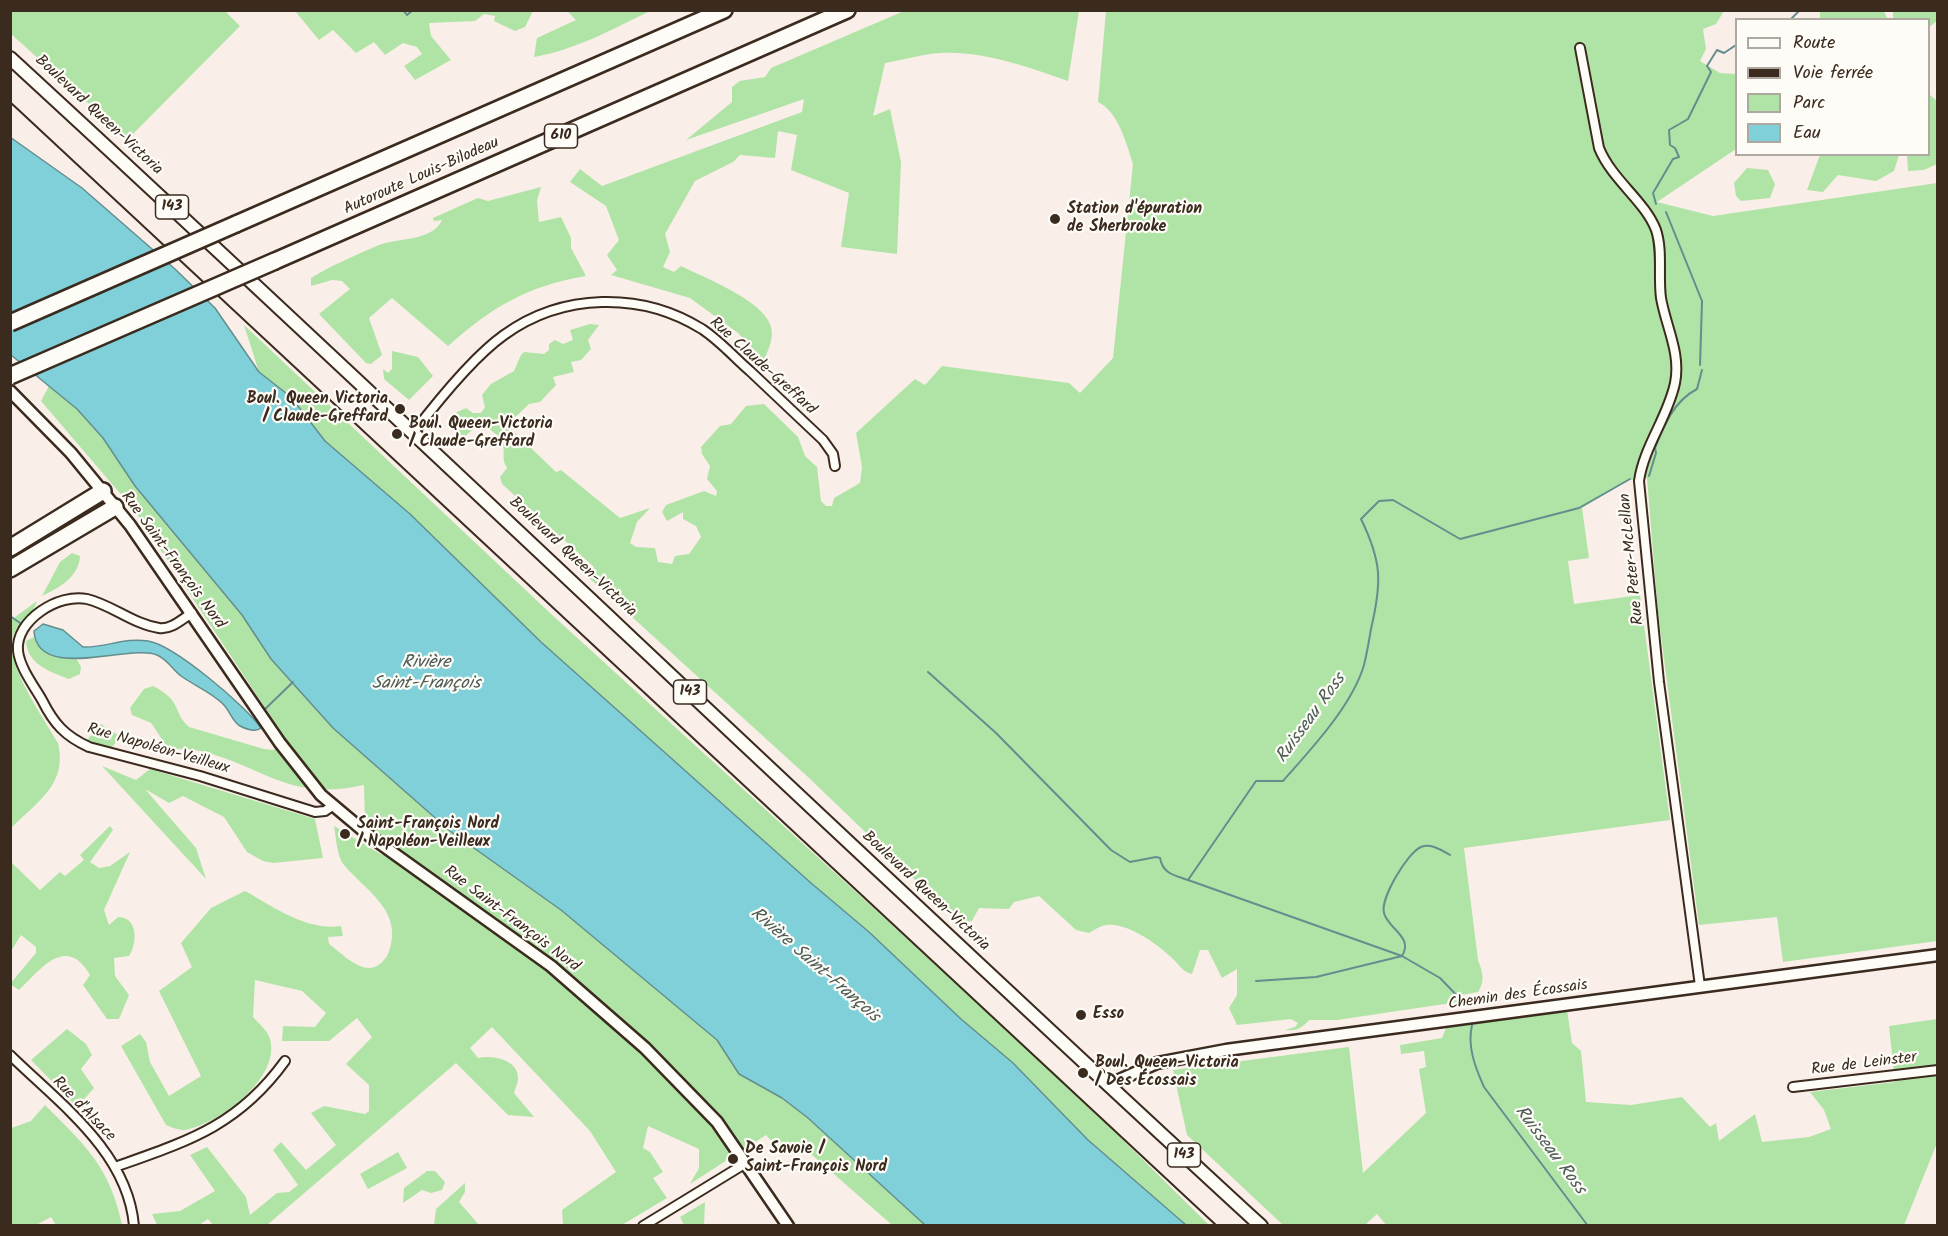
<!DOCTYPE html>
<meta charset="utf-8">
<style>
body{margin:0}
#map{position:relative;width:1948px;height:1236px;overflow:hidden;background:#faeee8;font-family:Kalam,sans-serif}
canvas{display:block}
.frame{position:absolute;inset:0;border:12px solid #3b2a1e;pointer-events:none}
.legend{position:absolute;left:1735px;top:18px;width:195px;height:138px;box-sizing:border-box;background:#fdfcf7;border:2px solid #afa8a0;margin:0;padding:8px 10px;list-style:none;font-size:18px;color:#3b2a1e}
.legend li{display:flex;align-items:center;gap:12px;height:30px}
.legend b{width:30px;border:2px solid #afa8a0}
</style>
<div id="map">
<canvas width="1948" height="1236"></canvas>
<div class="frame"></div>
<ul class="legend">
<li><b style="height:8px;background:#fdfcf7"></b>Route</li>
<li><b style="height:8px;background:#3b2a1e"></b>Voie ferrée</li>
<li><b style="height:16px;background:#b0e4a6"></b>Parc</li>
<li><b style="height:16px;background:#7fd0d9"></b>Eau</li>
</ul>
</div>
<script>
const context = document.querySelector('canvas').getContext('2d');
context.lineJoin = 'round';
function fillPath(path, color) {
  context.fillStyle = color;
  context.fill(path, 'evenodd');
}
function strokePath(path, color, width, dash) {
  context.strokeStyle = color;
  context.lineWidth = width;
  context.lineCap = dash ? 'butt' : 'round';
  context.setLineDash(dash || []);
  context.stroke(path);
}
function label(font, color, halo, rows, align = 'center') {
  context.font = font + ' Kalam,sans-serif';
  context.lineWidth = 4.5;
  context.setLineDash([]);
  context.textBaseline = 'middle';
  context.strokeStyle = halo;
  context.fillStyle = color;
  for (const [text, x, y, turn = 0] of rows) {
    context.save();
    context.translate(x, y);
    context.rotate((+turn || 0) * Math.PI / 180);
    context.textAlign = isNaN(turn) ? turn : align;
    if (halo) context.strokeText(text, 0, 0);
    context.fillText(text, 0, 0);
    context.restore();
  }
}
fillPath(new Path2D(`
 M11,10L225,11L240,26L128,139L11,34Z
 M295,11H533L525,27L515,31L494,21L495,16L484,14L475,21L429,23L431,36L451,60L415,80L404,66L422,54L417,47L403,43L385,55L374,42L356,53L333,30L319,40Z
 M567,11H650C613,29 575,50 534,57L537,38L576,20Z
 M904,11H1079L1068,81C1028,67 984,51 941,53C923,54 903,60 885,63L873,116L890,109L901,162L897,254L841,247L849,193L791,170L797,135L778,131L775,158L740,155L733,162L695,181L665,234L670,252L663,267L674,272L681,266C705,278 760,299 770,324C775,336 769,348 764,360L738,333L690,298L611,275L617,270L607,255L619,240L606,206L570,182L580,169L602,186L802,112L804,99L686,140L732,102V87L740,81L765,77L771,68Z
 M1106,11H1724L1716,24L1703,29L1706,49L1700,61L1720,73L1736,74V149L1657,202L1713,216L1937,183V941L1783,962L1777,917L1699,925L1658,613L1647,478L1629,480L1582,508L1589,558L1568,561L1574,604L1640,595L1670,820L1464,848L1478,960C1483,973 1485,981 1478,992L1456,996L1458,1002L1337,1020H1309C1301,1029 1297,1031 1285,1030L1295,1027L1298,1023L1291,1019L1237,1025L1229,1008L1237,995V969L1222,978L1208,950H1200L1192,974C1181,971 1180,965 1171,957C1157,944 1127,922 1106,925C1100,926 1094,930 1089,933L1076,930L1039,896L1014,902L1009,909L979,908L972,921L959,922L808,777L587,576L594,567L502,484L500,477L507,468C501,459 505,453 503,444C501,435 487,428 480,423L462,439H457L451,421L457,412L466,408L473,413H481L485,407L482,395L491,384L514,371L521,355L524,352L544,354L549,350V344L555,340L563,344L573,340L570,330L590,324L599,325L588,340L591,349L581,360L571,362L574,372L553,377L556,385L540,402L529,404L507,425L556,472L561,470L620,518L650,508L637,522L630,543L636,547L655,548L658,562L672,564L675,556L689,554L701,537L696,526L683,519V512L667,521L662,512L666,505L704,491L716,496L717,491L707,479L710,466L702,454L701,447L720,426L731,424L746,406L764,404L798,437L805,456L817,467L821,501L826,506H832L834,498L860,483L862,467L856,433L915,379L925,385L942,366L1069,383L1080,393L1113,358L1133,164C1127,145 1118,111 1098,102Z
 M1820,11H1884L1887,18L1820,19Z
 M1893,11H1937V21L1929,27L1928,20L1893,19Z
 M1929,94L1937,101V164L1924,170L1908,171L1907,155L1928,154Z
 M1820,155V154L1899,155L1894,171L1876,181L1838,175L1823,192L1807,190Z
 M1747,168L1768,170L1775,184L1770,198L1741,201L1736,196L1734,183Z
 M541,187L537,200L539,222L561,217L571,238V248L586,276C527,286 492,307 448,346L392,298L369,318L382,355L371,364L366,363L319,314L350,289L342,281L332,280L311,286V278C332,265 356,255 379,245C398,238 433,241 442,220L434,221L433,218L478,198L488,201Z
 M244,325L550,613L1060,1078L1209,1225H1186L1088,1140L1013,1063L961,1019L869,932L811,883L541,642L410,514L325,441L291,397L259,372Z
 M392,351L418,357L433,376L409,400L384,379L383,369L388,373L392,369Z
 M49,386L77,409L103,438L135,486L242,615L271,659L333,728L450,831L561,910L717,1040L739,1074L782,1098L808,1118L925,1225H892L803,1147L782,1153L766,1135L690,1184L699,1168V1149L648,1126L643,1148L650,1152L663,1172L653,1178L667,1198L622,1225H563L562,1210L616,1172L590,1131L492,1027L470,1048L478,1058C491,1055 518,1059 518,1078C518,1083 515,1089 514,1093L534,1117L508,1115L456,1063L267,1225H213L208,1219L199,1225H157L152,1214L180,1211L215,1191L190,1155L207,1147L246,1197L250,1215L277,1193L289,1192L298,1185L273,1150L281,1142L306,1170L336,1145L311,1113L324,1106L365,1114L369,1111V1085L346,1064L372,1037L357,1018L329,1041H282L283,1026L315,1027L326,1013L302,991L255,980L253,1017C258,1023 268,1031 270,1039C281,1078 218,1125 184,1130C178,1130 171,1127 166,1125L121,1046L140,1034L146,1042L150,1062L169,1096L201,1076L159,991L192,967L181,943L211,908L245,891C274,907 306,931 341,926L343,936L328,937L329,944C343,954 363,977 380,964C387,958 389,953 391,944C399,908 364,889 344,865C337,857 336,837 334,826L382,855L390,844L365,824L364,785C291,801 269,770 205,752C193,749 180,749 168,748L151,723L132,715L130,708L144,689L153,686C183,701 172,712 189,727L264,749L273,750L287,741L135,511L41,401Z
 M72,553L80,556C79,577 59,588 42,596L60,562Z
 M37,601C33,616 18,622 13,636C3,661 45,720 58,743C68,784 37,802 11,828V620Z
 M34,637L38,645L63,656L76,658L81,667L80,674L69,679C50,672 27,664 26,641Z
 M101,724L121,737L110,749L88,744L87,740Z
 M102,766L136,780L150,769L315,819L323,858L273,863L263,861L247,852L224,817L183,796L169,803L145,789L196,848L206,879Z
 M110,826L113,830L90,862L99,868L110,866L130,852L104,910L109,925L118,917C139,917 137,944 129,956L114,958L115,976L129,995L119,1019H107L83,985L90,975C66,934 41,969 19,990L10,984L36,953V947L21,935L11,951V862L40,890L60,872L65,876L84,860L80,855Z
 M1567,1010L1572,1043L1581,1051L1586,1102L1631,1105L1682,1097L1710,1127L1716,1123L1719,1141L1755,1114L1762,1142L1809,1137L1831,1129L1824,1110L1810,1092L1895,1082L1889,1026L1937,1019V1143L1904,1225L1387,1226L1377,1214L1365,1225H1283L1187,1135L1173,1070L1349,1047L1363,1173L1426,1113L1419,1069L1426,1067L1424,1051L1401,1054L1400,1045L1442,1038L1446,1028Z
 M67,1029L86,1044L92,1055L81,1069L94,1088L77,1107L31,1060Z
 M45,1105C85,1145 110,1167 122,1225H56L51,1217L36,1225H11V1128L31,1121Z
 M398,1152L407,1168L368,1189L360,1174Z
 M427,1171H435L445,1182L442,1190L431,1193L422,1190L403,1203L404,1188Z
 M465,1183V1192L459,1202L479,1225H434L436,1209Z
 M705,1202L704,1225H684L680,1217Z`), '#b0e4a6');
const water = new Path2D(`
 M10,137L82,188L175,269L215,308L259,372L291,397L325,441L410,514L541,642L811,883L869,932L961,1019L1013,1063L1088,1140L1186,1225H925L808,1118L782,1098L739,1074L717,1040L561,910L450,831L333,728L271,659L242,615L135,486L103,438L77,409L11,355Z
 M43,624L63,630L83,647C105,648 125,637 148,641C174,645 246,706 261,728C255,733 246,729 240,726C232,721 230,711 223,704C211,692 195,686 181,676C173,670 167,659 157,655C132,643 37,683 34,631Z`);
fillPath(water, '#7fd0d9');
strokePath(water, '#648e8e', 1.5);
strokePath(new Path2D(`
 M403,10L407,15L413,10
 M1790,20L1800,10
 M1656,204L1653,193L1673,159L1679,157L1675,148L1670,145L1669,130L1688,119L1711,72L1707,66L1717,50L1724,53L1736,45
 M1666,212L1702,301L1700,365
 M1649,476L1656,453L1655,448C1664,425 1674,401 1697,389L1702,370
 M10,616L23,625
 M928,672L996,733L1111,850L1130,862L1156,857L1160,858C1163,874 1174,875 1188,880
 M262,712L293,682
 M1256,981L1316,977L1402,956C1414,937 1388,929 1384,913C1380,899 1407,853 1421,847C1431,843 1441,850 1450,855
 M1467,1006L1440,978L1402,956L1188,880L1256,781H1283C1311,749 1352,706 1364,665C1367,653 1369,641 1371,629C1382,582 1382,562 1361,519L1379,501L1393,500L1460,539L1579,508L1630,479
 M1472,1025C1467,1046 1475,1067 1484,1087L1588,1226`), '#648e8e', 2);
const minor = new Path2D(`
 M1580,48L1599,148C1612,180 1645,201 1656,230C1663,251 1658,276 1661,298C1666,327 1681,353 1675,383C1668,417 1644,446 1639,481L1659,682L1700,986
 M414,432C437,402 473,357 504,335C562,293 641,291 702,329C720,341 734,357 750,371C774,394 799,417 823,440L833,454L835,466
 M192,613C182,619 171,630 159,628C133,624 112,605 87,599C59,593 15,620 18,651C20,668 34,686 42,700C54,724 65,736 89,747L200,776L315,812L325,811L332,806
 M10,1055C59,1103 128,1152 134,1226
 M1793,1087L1938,1070
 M115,1167C188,1141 238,1126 285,1061
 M643,1226L746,1163`);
const tertiary = new Path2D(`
 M10,391L71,453L130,525L280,743L321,795L371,837L551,966L645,1048L717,1122L788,1226`);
const secondary = new Path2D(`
 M1108,1085L1157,1063L1226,1050L1938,955`);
const primary = new Path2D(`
 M10,58C430,444 841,840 1261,1226`);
const motorway = new Path2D(`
 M236,224L724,10
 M275,261L847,10
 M10,548L103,491
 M10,569L115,507`);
strokePath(minor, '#3b2a1e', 12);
strokePath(tertiary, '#3b2a1e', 15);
strokePath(secondary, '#3b2a1e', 15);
strokePath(primary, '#3b2a1e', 16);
strokePath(motorway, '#3b2a1e', 20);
strokePath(minor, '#fdfcf7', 8);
strokePath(tertiary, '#fdfcf7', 10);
strokePath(secondary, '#fdfcf7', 10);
strokePath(primary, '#fdfcf7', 12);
strokePath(motorway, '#fdfcf7', 15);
strokePath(new Path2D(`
 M10,102L1217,1226`), '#3b2a1e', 2);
const motorwayBridge = new Path2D(`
 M10,323L236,224
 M10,376L275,261`);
strokePath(motorwayBridge, '#3b2a1e', 20, []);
strokePath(motorwayBridge, '#fdfcf7', 15);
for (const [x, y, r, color] of [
 [1055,219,6,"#3b2a1e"],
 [400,409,6,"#3b2a1e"],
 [397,434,6,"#3b2a1e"],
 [345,834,6,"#3b2a1e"],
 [1081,1015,6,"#3b2a1e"],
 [1083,1073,6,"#3b2a1e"],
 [733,1159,6,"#3b2a1e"]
]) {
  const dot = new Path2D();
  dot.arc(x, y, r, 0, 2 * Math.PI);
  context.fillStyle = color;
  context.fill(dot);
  strokePath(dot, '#fdfcf7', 2);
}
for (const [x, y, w] of [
 [561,136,33],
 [172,207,33],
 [690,692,33],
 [1184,1155,33]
]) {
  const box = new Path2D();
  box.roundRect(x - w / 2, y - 12, w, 24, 4.5);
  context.fillStyle = '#fdfcf7';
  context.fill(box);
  strokePath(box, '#3b2a1e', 1.5);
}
label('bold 15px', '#3b2a1e', null, [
 ["610",561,136],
 ["143",172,207],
 ["143",690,692],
 ["143",1184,1155]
]);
label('16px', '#3b2a1e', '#fdfcf7', [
 ["Boulevard Queen-Victoria",98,116,43],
 ["Autoroute Louis-Bilodeau",422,177,-24],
 ["Rue Claude-Greffard",762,367,42],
 ["Boulevard Queen-Victoria",572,558,43],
 ["Rue Peter-McLellan",1633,559,-96],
 ["Rue Saint-François Nord",172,561,54],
 ["Rue Napoléon-Veilleux",158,750,16],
 ["Boulevard Queen-Victoria",925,892,43],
 ["Rue Saint-François Nord",511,920,37],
 ["Chemin des Écossais",1518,996,-8],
 ["Rue de Leinster",1864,1065,-7],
 ["Rue d'Alsace",83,1110,46]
]);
label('bold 16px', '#3b2a1e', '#fdfcf7', [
 ["Station d'épuration",1067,210],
 ["de Sherbrooke",1067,228],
 ["Boul. Queen Victoria",388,400,"right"],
 ["/ Claude-Greffard",388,418,"right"],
 ["Boul. Queen-Victoria",409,425],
 ["/ Claude-Greffard",409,443],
 ["Saint-François Nord",357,825],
 ["/ Napoléon-Veilleux",357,843],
 ["Esso",1093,1015],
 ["Boul. Queen-Victoria",1095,1064],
 ["/ Des Écossais",1095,1082],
 ["De Savoie /",745,1150],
 ["Saint-François Nord",745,1168]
], 'left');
label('italic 18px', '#4f5c56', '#fdfcf7', [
 ["Rivière",426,664],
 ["Saint-François",426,685],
 ["Ruisseau Ross",1312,719,-54],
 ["Rivière Saint-François",814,966,41],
 ["Ruisseau Ross",1549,1151,53]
]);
</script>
